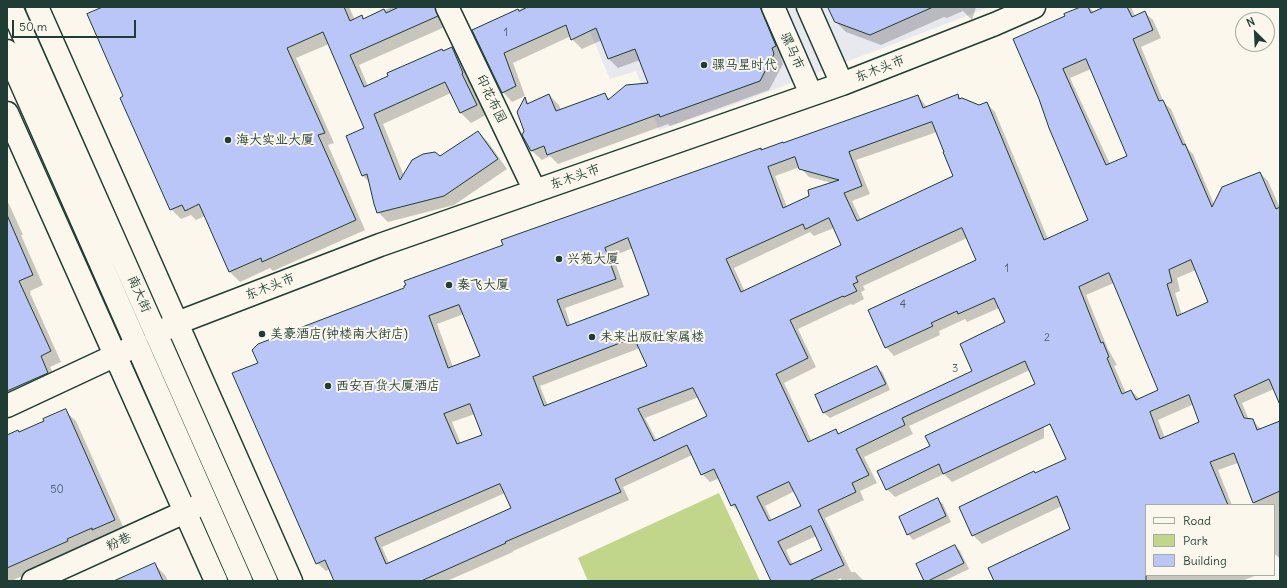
<!DOCTYPE html>
<meta charset="utf-8">
<style>
body{margin:0}
#map{position:relative;width:1287px;height:588px;overflow:hidden;background:#fbf7ec;font-family:Delius,sans-serif}
canvas{display:block}
.frame{position:absolute;inset:0;border:8px solid #1f3d34;pointer-events:none}
.legend{position:absolute;left:1145px;top:504px;width:130px;height:72px;box-sizing:border-box;background:#fbf7ec;border:1px solid #a3ada2;margin:0;padding:5px 7px;list-style:none;font-size:12px;color:#1f3d34}
.legend li{display:flex;align-items:center;gap:8px;height:20px}
.legend b{width:20px;border:1px solid #a3ada2}
.north{position:absolute;left:1235px;top:12px;width:40px;height:40px;box-sizing:border-box;background:#fbf7ec;border:1px solid #a3ada2;border-radius:50%;rotate:336deg;font-size:11px;font-weight:700;line-height:16px;text-align:center;color:#1f3d34}
.north::after{content:'';display:block;margin:auto;width:14px;height:18px;background:#1f3d34;clip-path:polygon(50% 0,100% 100%,50% 72%,0 100%)}
.scale{position:absolute;left:12px;top:20px;width:124px;height:18px;box-sizing:border-box;border:2px solid #1f3d34;border-top:0;padding-left:5px;font-size:12px;line-height:14px;white-space:nowrap;color:#1f3d34;-webkit-text-stroke:3px #fbf7ec;paint-order:stroke}
</style>
<div id="map">
<canvas width="1287" height="588"></canvas>
<div class="frame"></div>
<ul class="legend">
<li><b style="height:5px;background:#fbf7ec"></b>Road</li>
<li><b style="height:11px;background:#c2d68b"></b>Park</li>
<li><b style="height:11px;background:#bac6f7"></b>Building</li>
</ul>
<div class="north">N</div>
<div class="scale">50 m</div>
</div>
<script>
const context = document.querySelector('canvas').getContext('2d');
context.lineJoin = 'round';
function fillPath(path, color) {
  context.fillStyle = color;
  context.fill(path, 'evenodd');
}
function strokePath(path, color, width, dash) {
  context.strokeStyle = color;
  context.lineWidth = width;
  context.lineCap = dash ? 'butt' : 'round';
  context.setLineDash(dash || []);
  context.stroke(path);
}
function label(font, color, halo, rows, align = 'center') {
  context.font = font + ' Delius,"LXGW WenKai TC",sans-serif';
  context.lineWidth = 4;
  context.setLineDash([]);
  context.textBaseline = 'middle';
  context.strokeStyle = halo;
  context.fillStyle = color;
  for (const [text, x, y, turn = 0] of rows) {
    context.save();
    context.translate(x, y);
    context.rotate((+turn || 0) * Math.PI / 180);
    context.textAlign = isNaN(turn) ? turn : align;
    if (halo) context.strokeText(text, 0, 0);
    context.fillText(text, 0, 0);
    context.restore();
  }
}
fillPath(new Path2D(`
 M627,7H990L744,101L659,130L636,71L610,79L587,25Z`), '#e8e8ef');
fillPath(new Path2D(`
 M719,493L760,581H588L578,558Z`), '#c2d68b');
fillPath(new Path2D(`
 M105,7H349L355,20L362,17L364,19L392,7H438L447,26L359,65L368,86L442,50L444,52L451,48L461,58L473,83L471,84L486,115L471,123L461,113L451,93L383,124L404,176L440,157L478,132L488,142L507,169L454,205L388,222L378,212L369,182L363,176L347,136L365,129L329,44L296,58L334,143L328,145L365,230L273,271L270,268L240,282L230,272L205,216L196,220L191,215L181,219L171,209L124,97Z
 M525,7H764L785,56L781,58L783,64L769,90L670,126L668,124L558,164L550,156L542,160L532,151L523,135L525,132V99L530,104L549,95L559,105L561,110L605,95L610,99L649,84L640,60L618,68L608,58L602,40L582,49L572,39L571,36L513,63L525,96L512,102L503,92L473,30Z
 M829,7H976L972,20L963,11L947,18L944,17L881,45L846,32L835,21Z
 M1083,7H1089L1094,12L1106,7H1131L1135,16L1144,12L1153,20L1161,38L1141,47L1164,103L1171,109L1188,149L1193,154L1214,204L1260,173L1268,181L1280,208V402L1274,389L1242,403L1249,420H1252L1261,429L1280,422V559L1274,553V505H1255L1238,463L1218,470L1232,505H1146V575H1257L1242,581H995L1071,530L1062,506L982,544L973,535L960,508L1067,460L1044,407V438L952,482L944,474L895,497L887,489L932,447L1036,385L1030,370L909,426L913,434L864,457L877,483L860,491L864,500L825,518L851,572H855L864,581H842L841,578L835,581H773L741,514L732,505L720,478L710,482L702,474L692,455L623,487L629,500L513,551V552L447,581H335L330,569L326,571L317,563L259,364L406,288L760,149L762,151L784,144L918,96L927,107L957,95L962,99L979,106L987,104L995,112L1048,239L1089,221L1050,128L1066,17ZM1091,69L1128,156L1110,164L1070,78ZM937,132L955,176L861,220L852,201L870,194L856,160ZM800,167L809,177L832,183L810,197L787,207L775,176ZM834,228L843,246L745,292L734,268L810,232L814,236ZM967,238L977,260L886,347L894,356L940,335L939,331L965,319L967,322L999,308L1007,322L974,371L840,435L836,430L812,442L784,383L816,367L798,329L851,304L853,305L864,299L861,292L865,290L863,286ZM633,248L650,295L571,326L565,308L624,287L613,256ZM1196,270L1210,303L1182,315L1175,293L1180,291L1177,278ZM1114,283L1160,390L1140,399L1131,391L1126,393L1114,366L1117,365L1108,349L1086,295ZM464,314L481,356L453,367L437,324ZM640,348L648,366L548,406L540,386ZM699,397L709,417L657,441L645,418ZM1194,404L1200,422L1165,438L1158,420ZM475,414L483,436L461,444L452,422ZM795,491L802,506L772,521L765,506ZM505,493L512,509L389,563L382,547ZM816,536L824,550L793,565L786,550Z
 M7,202L9,204L23,235H21L43,285L30,291L31,293H30L61,362L50,367L58,383L7,411Z
 M877,367L883,373L890,390L830,418L824,413L816,395Z
 M65,411L76,421L125,531L11,581H7V437L20,433Z
 M937,499L943,504L951,522L913,540L908,534Z
 M955,546L960,551L969,569L944,581H925Z
 M154,564L165,575L168,581H116Z`), '#0003');
const building = new Path2D(`
 M103,7H344L350,21L362,15L363,19L384,9L386,13L399,7H435L438,16L350,55L364,87L388,76L387,73L442,49L443,51L452,47L463,73L462,74L477,105L460,113L445,82L374,114L400,180L412,160L423,154L435,152L440,156L478,131L498,159L444,196L377,213L374,204L367,174L362,176L346,136L364,128L323,32L287,48L325,133L318,135L356,220L262,262L261,258L229,272L199,204L185,211L182,205L170,210L120,98L123,96L87,14Z
 M528,7H760L776,46L772,48L774,54L760,81L660,117L659,114L547,155L544,146L531,151L522,135L524,131L517,112L525,97L527,104L549,94L556,111L605,93L608,100L626,85L648,83L635,49L608,59L596,28L571,40L566,25L504,53L516,86L502,93L472,30L518,9L519,11Z
 M828,7H933L870,35L835,22Z
 M1081,7H1088L1091,13L1104,7H1127L1132,17L1145,11L1153,30L1133,39L1159,101L1163,100L1183,145L1185,144L1212,207L1222,187L1260,172L1276,209L1280,207V405L1269,379L1234,395L1244,418L1253,419L1257,430L1280,421V491L1253,503L1234,453L1210,462L1228,505H1146V581H994L988,568L1070,529L1057,496L972,536L959,507L1034,471L1035,473L1066,459L1050,424L943,474L939,464L886,490L877,471L930,446L925,436L1035,384L1025,361L902,418L905,425L856,449L869,475L852,483L856,492L818,510L844,565L809,581H771L735,504L731,506L714,469L701,475L687,445L615,479L621,492L505,542L506,543L421,581H334L325,560L316,564L232,373L258,363L252,350L258,344L404,288V286L406,285L404,281L503,245L501,240L761,148V150L783,142V143L918,95L923,108L958,94L959,99L962,98L979,105L987,102L1044,240L1088,220L1049,128L1039,99L1013,39L1065,16L1064,14ZM1086,59L1127,156L1106,165L1063,69ZM932,122L944,152H943L953,176L857,221L844,193L862,186L849,152ZM795,157L799,169L839,180L808,190L809,196L783,208L768,167ZM829,218L841,245L741,292L726,259L803,224L805,229ZM962,228L976,260L868,310L885,348L933,326L931,323L957,311L958,314L994,298L1005,322L960,344L972,371L838,434L836,429L808,442L776,374L808,358L790,320L843,296L844,297L857,291L853,284L858,282L856,277ZM628,238L649,295L567,326L557,300L616,279L605,248ZM1191,260L1208,302L1177,316L1167,284L1172,282L1169,270ZM1109,273L1158,390L1136,400L1131,390L1122,394L1107,358L1109,357L1103,342L1101,343L1079,287ZM459,305L480,356L448,368L429,316ZM634,338L647,366L544,406L533,377ZM693,388L707,416L654,441L638,409ZM1189,395L1199,422L1160,439L1150,412ZM470,404L482,435L457,444L444,414ZM789,482L801,506L769,521L757,497ZM500,484L511,508L386,564L375,538ZM811,526L822,550L790,565L778,542Z
 M7,215L33,275L19,281L51,351L41,356L48,373L7,391Z
 M877,366L886,384L823,413L815,395Z
 M66,409L115,520L92,530V528L67,539L68,541L7,568V435L18,430L19,432L44,421L43,419Z
 M938,498L946,516L907,535L899,517Z
 M955,545L964,563L928,581H924L916,564Z
 M155,563L163,581H114Z`);
fillPath(building, '#bac6f7');
strokePath(building, '#1f3d34', 1);
const minor = new Path2D(`
 M37,7L291,581
 M447,7L535,191
 M773,7L811,94
 M808,7L842,84
 M7,113L216,581
 M156,334L177,323L380,245L842,84L995,24L1034,7
 M7,406L129,349
 M33,581L198,506`);
const major = new Path2D(`
 M11,7L266,581
 M7,51L241,581`);
strokePath(minor, '#1f3d34', 25);
strokePath(major, '#1f3d34', 25);
strokePath(minor, '#fbf7ec', 22);
strokePath(major, '#fbf7ec', 22);
for (const [x, y, r, color] of [
 [704,65,4,"#1f3d34"],
 [228,140,4,"#1f3d34"],
 [559,259,4,"#1f3d34"],
 [449,285,4,"#1f3d34"],
 [262,334,4,"#1f3d34"],
 [592,337,4,"#1f3d34"],
 [328,386,4,"#1f3d34"]
]) {
  const dot = new Path2D();
  dot.arc(x, y, r, 0, 2 * Math.PI);
  context.fillStyle = color;
  context.fill(dot);
  strokePath(dot, '#fbf7ec', 1.5);
}
label('11px', '#465f65', null, [
 ["1",506,33],
 ["1",1007,269],
 ["4",903,305],
 ["2",1047,338],
 ["3",955,369],
 ["50",57,490]
]);
label('13px', '#1f3d34', '#fbf7ec', [
 ["骡马市",792,51,66],
 ["东木头市",880,69,-21],
 ["印花布园",491,99,64],
 ["东木头市",575,177,-19],
 ["东木头市",270,287,-21],
 ["南大街",139,294,66],
 ["粉巷",119,542,-25]
]);
label('13px', '#1f3d34', '#fbf7ec', [
 ["骡马星时代",712,65],
 ["海大实业大厦",236,140],
 ["兴苑大厦",567,259],
 ["秦飞大厦",457,285],
 ["美豪酒店(钟楼南大街店)",270,334],
 ["未来出版社家属楼",600,337],
 ["西安百货大厦酒店",336,386]
], 'left');
</script>
